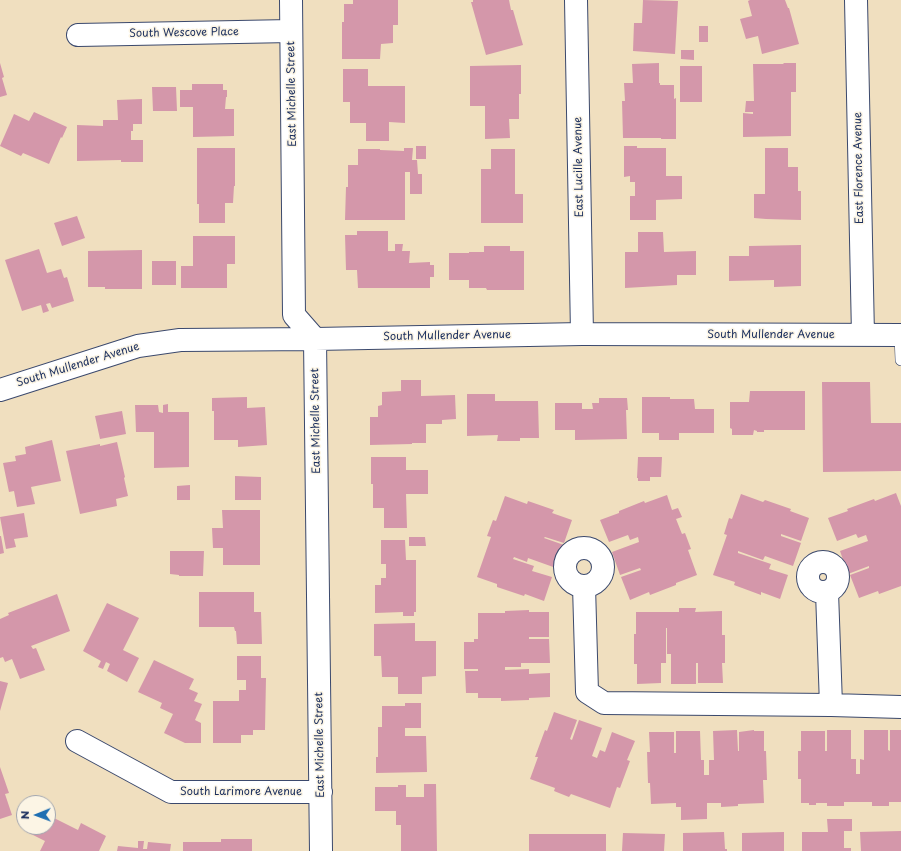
<!DOCTYPE html>
<style>
body{margin:0}
#map{position:relative;width:901px;height:851px;overflow:hidden;background:#f0dfbf;font-family:"Playpen Sans",sans-serif}
canvas{display:block}
.north{position:absolute;left:16px;top:795px;width:40px;height:40px;box-sizing:border-box;background:#fcf5e5;border:1px solid #a2a6af;border-radius:50%;rotate:269deg;font-size:11px;font-weight:700;line-height:16px;text-align:center;color:#1b2f5e}
.north::after{content:'';display:block;margin:auto;width:14px;height:18px;background:#1f6fb2;clip-path:polygon(50% 0,100% 100%,50% 72%,0 100%)}
</style>
<div id="map">
<canvas width="901" height="851"></canvas>
<div class="north">N</div>
</div>
<script>
const context = document.querySelector('canvas').getContext('2d');
context.lineJoin = 'round';
function fillPath(path, color) {
  context.fillStyle = color;
  context.fill(path, 'evenodd');
}
function strokePath(path, color, width, dash) {
  context.strokeStyle = color;
  context.lineWidth = width;
  context.lineCap = dash ? 'butt' : 'round';
  context.setLineDash(dash || []);
  context.stroke(path);
}
function label(font, color, halo, rows, align = 'center') {
  context.font = font + ' "Playpen Sans",sans-serif';
  context.lineWidth = 3;
  context.setLineDash([]);
  context.textBaseline = 'middle';
  context.strokeStyle = halo;
  context.fillStyle = color;
  for (const [text, x, y, turn = 0] of rows) {
    context.save();
    context.translate(x, y);
    context.rotate((+turn || 0) * Math.PI / 180);
    context.textAlign = isNaN(turn) ? turn : align;
    if (halo) context.strokeText(text, 0, 0);
    context.fillText(text, 0, 0);
    context.restore();
  }
}
fillPath(new Path2D(`
 M353,0H398V25H393V43L381,44L380,59H342V22H344V4H353Z
 M473,0H509L511,10H513L523,45L486,55L471,2H473Z
 M643,0L678,1L675,54L633,51L634,23H642Z
 M750,0H785L788,8H789L799,44L762,54L758,36L746,39L740,19L752,16L748,1Z
 M699,26H708V42H699Z
 M681,50H694V60L681,59Z
 M0,63L4,77L2,78L7,95L0,97Z
 M659,63V83H660V85H674V99L676,98V139H661V138H623L622,101H625L624,83H633L632,64Z
 M783,63H796V92H791V136L743,137V113L753,114V112H745L746,101H754L753,64H784Z
 M521,65V94H519V119H509L510,138L485,139V106H470V66Z
 M680,66H702V102H680Z
 M343,69H368V86H405V123L389,122V141H366V123H350V102H343Z
 M192,84H223V90H227V97H226L225,109H234V136L193,137V107H180V90H192Z
 M152,87H176L177,111H153Z
 M142,99V124H133V131H131V140H143V162H121V160L77,161V125L103,126V120H118L117,100Z
 M34,112L67,127L62,138L61,137L49,164L23,153L21,156L0,146L14,114L29,121Z
 M416,146H426V159H416Z
 M624,146H637V148H666V176H682V199L656,200V220H630V196H635V182H630V176L624,177Z
 M197,148H235V186H234L233,203H225V223H199V204H197Z
 M404,148H413L412,160H417L418,174H422V194H410V172H405V220H345L346,187H348V165H358V149H380V150L404,151Z
 M765,148H788V167H798V191H801V220L766,219L754,218V194H765Z
 M491,149H515V194H523V223H481V169H491Z
 M77,216L85,238L62,246L54,223Z
 M357,231H388V251H395V244H403L402,251H410L409,263L430,262V265H434V277H430V288H358L357,270H346L345,235H357Z
 M638,232H663L664,252L696,251V275H677V285L625,288V252H638Z
 M193,236H235V264H227V288H181V266H193Z
 M801,245V286L774,287V280L729,281V256H749V246Z
 M484,246H510V251H524V290H487L486,288H469V280H449V253H469V252H484Z
 M39,249L47,273L61,269L64,278L67,277L74,301L52,308L50,303L46,304L49,311L43,313L41,305L22,311L5,260Z
 M142,250V289H105V287H88V251Z
 M152,261H176V285H152Z
 M401,380H421V396L455,395L456,419L442,420V424H426V443H412V444L370,445V417H378V406L382,405V392L401,391Z
 M822,382H870L871,423H901V471L823,472Z
 M750,391H805V430H764V432H757V431L754,430L753,435H732V429L730,428V402H749Z
 M467,394H495V401H538L539,438H520V441H497L498,435L467,436Z
 M247,397V408L265,407L267,445L238,447V440H214V411H212V398Z
 M642,397H670V399H694L695,409H714V433H679V440H659V433H642Z
 M599,398H627L628,410H626L627,439L575,440V430H555V403H582V409H593L592,403H599Z
 M168,404V412H189V467L154,468V432H136L135,405H158L159,412L163,413V405Z
 M122,411L126,434L100,439L95,416Z
 M52,440L61,481L31,487L35,504L17,507L14,491L9,492L3,463L16,461L15,456L26,454L25,447Z
 M117,442L125,477L124,478L128,496L116,499L117,506L80,514L66,451L100,444V446Z
 M371,457H406V470H428V494H406L407,528H384V508H373V484H371Z
 M638,457H662L661,477H650V481H638V478H637Z
 M235,476L261,477V500H235Z
 M190,485V500H177V486Z
 M896,493L901,506V586L879,594L878,591L859,598L850,575L869,568V566L848,574L840,551L868,541L866,535L858,538L856,534L837,541L828,518L848,511L847,509L874,499L875,501Z
 M741,494L763,502L765,500L791,509L790,511L809,518L801,541L781,534V536L801,543L793,566L765,556L763,560L738,551V553L771,564L769,569L788,575L780,599L761,592V595L734,585L735,582L713,575L727,535L724,534L729,518L732,519Z
 M667,495L672,510L678,508L682,517L676,519L682,534L685,533L691,549L688,550L697,575L676,583V585L650,595L649,592L630,600L621,577L641,570L640,568L620,575L612,552L639,542L638,537L630,540L628,535L609,542L600,520L619,513V511L644,501L645,503Z
 M505,496L527,504L528,501L554,510L552,513L572,520L564,543L545,537L544,538L564,545L556,568L528,558L527,562L514,557L513,559L534,566L532,571L552,577L544,601L525,594L524,596L497,587V584L477,577L491,537L487,536L493,520L496,521Z
 M222,510H260V565H223V548H213L212,528H223Z
 M24,513L28,537L14,539L16,547L6,549L0,517Z
 M0,536H1L4,553L0,554Z
 M409,537H425L426,546H409Z
 M381,540H405L406,560H416V612H414V616H403V612L375,613V585H381V578H386V564H381Z
 M170,551H204L203,576H179V575L170,574Z
 M199,592H254V612H261L262,644H237L236,631H235L234,627H199Z
 M57,594L70,631L31,646L33,649L36,648L45,670L20,679L12,659L5,662L3,657L0,658V619L9,615L8,613Z
 M107,603L139,618L123,650L139,658L127,682L107,671L110,664L106,662L103,669L98,667L101,661L83,651Z
 M679,608H696L695,612L722,611V635H725V663H722L723,683H698V663H696V684H671V654H667V628H666V663H661V683L637,684V664H634V634H636V612H679Z
 M529,610V612H549V637H529V639H549L550,663H521V667H505V670L529,669V674L550,673V697L529,698V700L501,701V698H478V693H466L465,671H478V669H464V642H474V639H478V613H505V611Z
 M415,623V641H436V676L422,677V694H398V677H382L381,656H374V624Z
 M237,656H261V678H266L265,730H253V735H241V743H213V701H239V690H246V680H237Z
 M154,660L194,679L189,689L198,693L194,701L202,704L195,720L201,723V743H185L164,733L173,714L160,708L162,703L138,692Z
 M0,681L8,683L0,711Z
 M405,703H421V728H405V736H426L427,772L376,773V757H378V727H382V706H405Z
 M554,712L577,720L570,739L572,740L579,720L602,728L592,756L597,758L600,750L605,752L612,732L635,741L627,760L630,761L620,788L617,787L610,808L571,794L569,797L554,791L555,788L530,779L538,757H535L545,730L547,731Z
 M737,730L738,751H739V732L754,730V731H764V751H766L767,780H763L764,803L738,804V806L721,807V803H707V819L681,820V807H676V803L651,804L650,783H648L647,752H650L649,732H674V753H676V731H700L701,760H704V775H709V760H714L713,731Z
 M827,730H851V759H856V774H860V759L864,760V730H888V750L890,751V730H901V802H889V806H872V802H844V806H827V803H816V805H809V803H801V779H798V751H801V731H825V751H827Z
 M0,767L9,793L5,794L12,815L0,819Z
 M424,784H436L437,851H401V825H396V811H375V787H398V785H406V797H424Z
 M48,815L78,830L81,823L106,836L99,851H40L45,841L27,832L29,827H48Z
 M827,819H852V831H844V848H851V851H802V832H828Z
 M901,831V851H861L860,832Z
 M724,832L725,849H727V851H683V833Z
 M784,832V851H742V833Z
 M623,833L665,834L664,851H622Z
 M529,834H606V851H529Z
 M221,839H252V851H183V842H221Z
 M138,841H144L143,849H147L148,842L171,844L170,851H117L118,846L138,848Z`), '#d497aa');
const lane = new Path2D(`
 M900,335L901,360`);
const street = new Path2D(`
 M291,0L294,315L315,339L321,851
 M576,0L582,334
 M856,0L863,335
 M78,35L291,31
 M0,390L138,346L180,340L315,339L582,334L901,335
 M565 567a19 19 0 1 1 38 0a19 19 0 1 1-38 0Z
 M808 577a15 15 0 1 1 30 0a15 15 0 1 1-30 0Z
 M584,586L587,692L604,703L831,705L901,707
 M827,592L831,705
 M77,741L171,792H321`);
strokePath(lane, '#3b496d', 12);
strokePath(street, '#3b496d', 24);
strokePath(lane, '#fff', 11);
strokePath(street, '#fff', 22);
label('11px', '#1b2f5e', '#fcf5e5', [
 ["South Wescove Place",184,33,-1],
 ["East Michelle Street",292,94,-91],
 ["East Lucille Avenue",579,167,-91],
 ["East Florence Avenue",859,168,-91],
 ["South Mullender Avenue",771,335],
 ["South Mullender Avenue",447,336,-1],
 ["South Mullender Avenue",78,365,-17],
 ["East Michelle Street",316,421,-91],
 ["East Michelle Street",320,745,-91],
 ["South Larimore Avenue",241,792]
]);
</script>
